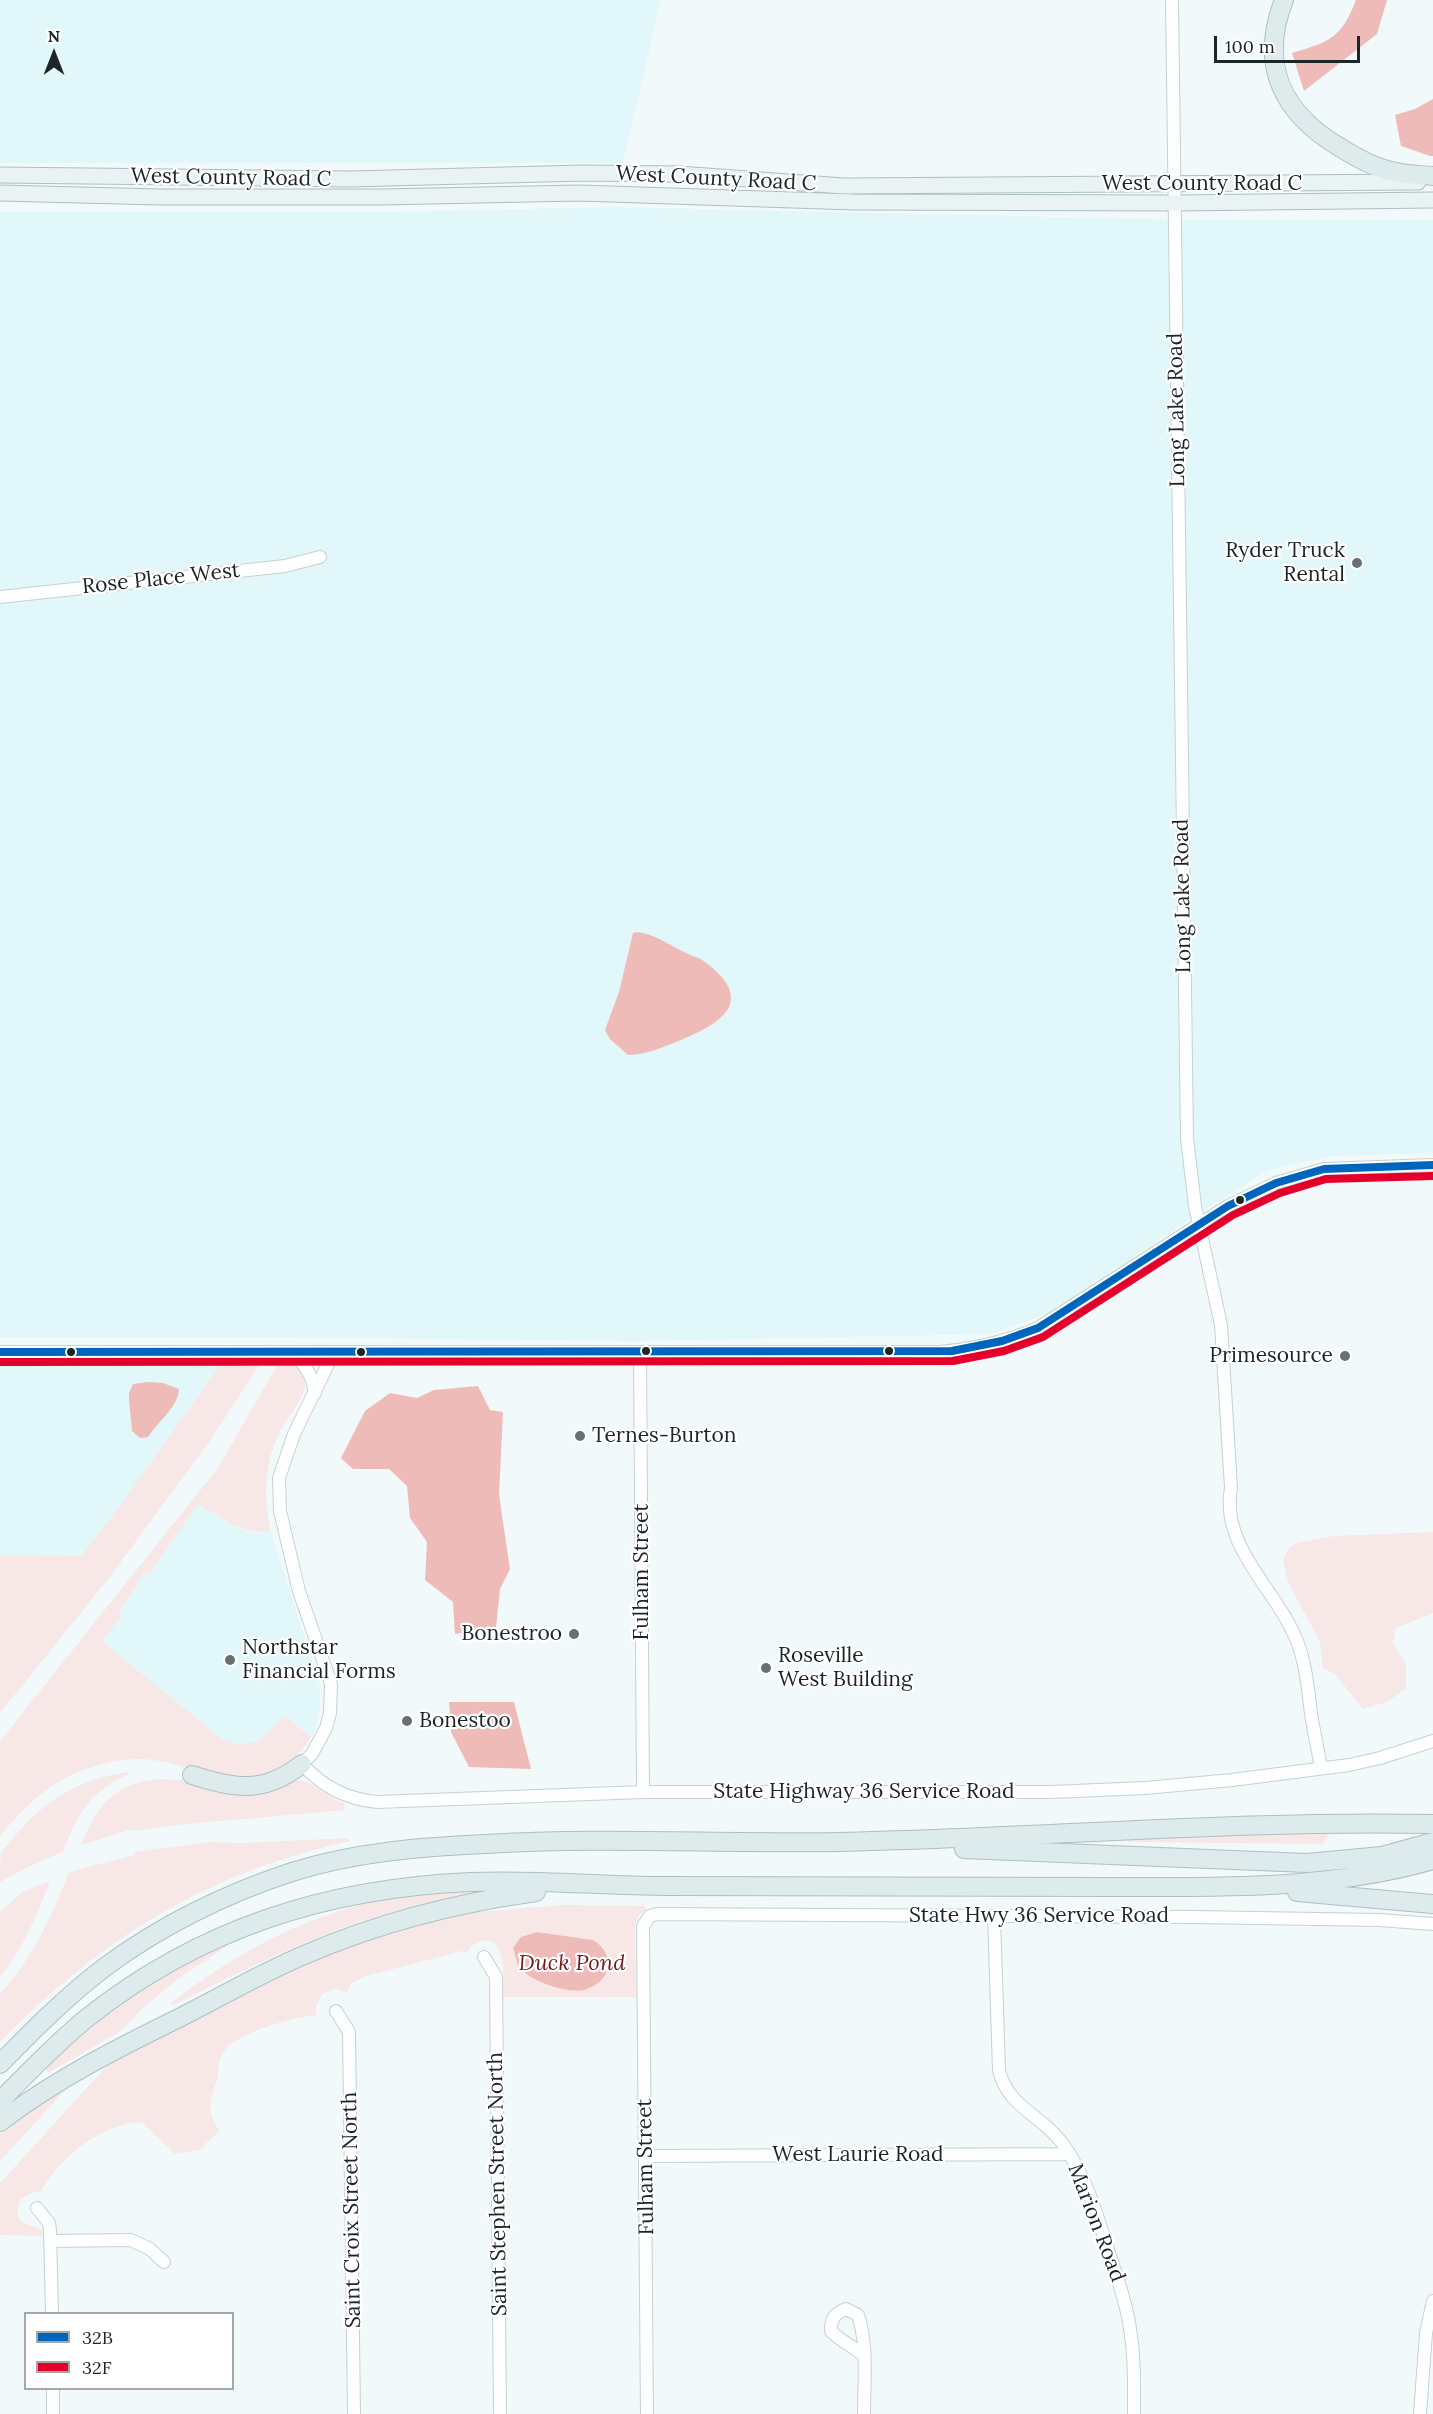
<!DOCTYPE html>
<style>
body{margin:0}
#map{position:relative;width:1433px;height:2414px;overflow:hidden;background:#f2f9fa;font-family:Lora,serif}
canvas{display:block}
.legend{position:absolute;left:24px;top:2312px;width:210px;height:78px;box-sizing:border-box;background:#fff;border:2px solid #a5a8a9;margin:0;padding:8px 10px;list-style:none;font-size:18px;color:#1d2627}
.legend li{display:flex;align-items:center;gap:12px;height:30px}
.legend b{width:30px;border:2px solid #a5a8a9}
.north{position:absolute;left:24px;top:24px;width:60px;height:60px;-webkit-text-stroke:4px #fff;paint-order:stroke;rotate:0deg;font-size:16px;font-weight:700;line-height:24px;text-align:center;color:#1d2627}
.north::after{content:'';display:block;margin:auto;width:21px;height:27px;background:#1d2627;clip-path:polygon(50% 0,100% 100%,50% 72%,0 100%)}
.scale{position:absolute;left:1214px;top:36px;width:146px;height:27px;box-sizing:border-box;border:3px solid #1d2627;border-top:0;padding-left:8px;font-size:18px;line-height:21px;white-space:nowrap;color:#1d2627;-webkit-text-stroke:4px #fff;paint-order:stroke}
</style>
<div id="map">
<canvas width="1433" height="2414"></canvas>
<ul class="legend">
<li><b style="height:8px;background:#0065bd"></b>32B</li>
<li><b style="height:8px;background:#e4002b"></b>32F</li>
</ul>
<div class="north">N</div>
<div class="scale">100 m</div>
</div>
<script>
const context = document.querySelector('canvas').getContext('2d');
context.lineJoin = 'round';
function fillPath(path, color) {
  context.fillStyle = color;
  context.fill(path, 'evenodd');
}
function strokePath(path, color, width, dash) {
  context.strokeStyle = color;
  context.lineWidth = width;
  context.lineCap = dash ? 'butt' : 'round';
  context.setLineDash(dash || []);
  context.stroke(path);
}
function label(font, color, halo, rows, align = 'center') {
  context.font = font + ' Lora,serif';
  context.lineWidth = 4.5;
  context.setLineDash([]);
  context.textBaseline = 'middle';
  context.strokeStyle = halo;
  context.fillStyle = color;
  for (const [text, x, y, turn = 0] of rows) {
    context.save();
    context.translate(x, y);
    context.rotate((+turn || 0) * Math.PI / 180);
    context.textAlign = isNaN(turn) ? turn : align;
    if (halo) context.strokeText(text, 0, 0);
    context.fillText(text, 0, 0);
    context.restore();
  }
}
fillPath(new Path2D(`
 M0,0H661L623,163H0Z
 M613,207L1188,220H1433V1153L1332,1156L1268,1170L1190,1219L1057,1310L991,1334L637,1341L258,1337H0V212H392Z
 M0,1361H223L119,1507L81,1556L0,1555Z
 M198,1504L243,1530L256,1533L271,1532L320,1686V1708L315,1730L311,1737L285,1716L265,1735L249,1744H234L222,1739L102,1641L121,1617L119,1615L144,1573L149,1575Z`), '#e2f7f9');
fillPath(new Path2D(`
 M223,1361H262L209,1442L109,1578L0,1713V1555L81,1556L119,1507Z
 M279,1362C296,1363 304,1370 305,1388C300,1402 290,1415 282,1428C264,1461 263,1496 271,1532C241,1534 224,1519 198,1504L149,1575L144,1573L119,1614L122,1616L102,1641L222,1739C253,1753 264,1736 285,1716L311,1737C297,1760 278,1773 252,1777C247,1778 240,1780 234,1779C200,1775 170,1758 135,1759C74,1763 37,1791 0,1836V1741L218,1468Z
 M1433,1532V1613L1396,1628L1393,1643L1406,1664V1688L1387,1702L1363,1709L1335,1674L1323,1668L1320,1642L1288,1582L1283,1561L1288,1549L1297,1543L1334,1536Z
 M129,1772V1774C89,1792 78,1813 63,1852L32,1865L0,1882C0,1874 0,1861 1,1854C4,1848 11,1842 15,1836C45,1799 82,1778 129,1772Z
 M160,1779L182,1780L223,1793L301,1780C317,1785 328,1798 344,1803L345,1810L176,1825L133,1831L132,1829L81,1845C98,1804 113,1784 160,1779Z
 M1332,1831L1323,1844L1128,1842V1838Z
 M349,1838L350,1841C206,1873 102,1938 0,2042V1994C33,1958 51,1917 69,1872L134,1855V1852L210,1842L243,1843Z
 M50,1881C37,1915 23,1949 0,1977V1912L22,1892Z
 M493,1890C453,1898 412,1905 372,1918C303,1939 237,1974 171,2006V2003C244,1946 331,1902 424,1893C447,1891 470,1891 493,1890Z
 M563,1905L644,1906L647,1910L638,1916L635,1926L636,1997H503C503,1979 507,1957 494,1942L484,1940L471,1946L467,1953L462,1951L363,1977L351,1984L347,1992L333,1989L322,1994L316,2007V2015C293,2018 232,2032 221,2056C217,2064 219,2075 216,2083C209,2106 207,2109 219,2131L199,2150L175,2154L142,2122C99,2125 63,2155 41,2191L31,2193L20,2200C13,2223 23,2223 41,2229L45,2236L0,2235V2183L116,2056L280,1975L325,1954L377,1935L465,1913ZM537,1932L593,1940L603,1947L609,1957C606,2009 525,1990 517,1960Z
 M225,1944L226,1947L179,1978L142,2009L120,2032L49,2072H46C49,2062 60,2055 67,2048C114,2005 168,1972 225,1944Z
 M69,2086L0,2161V2134L26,2113Z`), '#f7e8e7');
fillPath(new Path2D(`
 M1356,0H1387L1377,34L1304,91L1292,53C1329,42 1341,39 1356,0Z
 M1433,99V156H1430L1401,146L1395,115L1415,109Z
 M638,932C656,935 668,944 684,952C691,956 699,957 705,962C759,1002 719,1025 676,1042C658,1049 648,1054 628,1055L610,1039L605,1030L619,992L633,933Z
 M148,1382L163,1383L179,1389C178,1406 161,1419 151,1433L148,1437L140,1438L132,1431L129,1399V1393L133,1384Z
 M478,1386L490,1410L503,1412L499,1495L510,1569L500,1589L496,1628L455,1634L453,1602L425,1580L427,1542L410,1518L407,1486L389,1469H353L341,1458L365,1411L390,1393L417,1398L434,1390Z
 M449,1702H514L531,1769L469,1767L451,1732Z
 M537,1932L593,1940C617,1954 611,1981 587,1989C569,1995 529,1982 519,1966C516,1961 515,1953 513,1948L521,1937Z`), '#efbbb8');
const minor = new Path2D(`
 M1172,0L1187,1138L1195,1206L1221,1325L1231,1488C1220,1547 1277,1590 1297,1641C1306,1664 1308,1689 1311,1714C1314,1732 1318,1750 1321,1768
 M0,597L285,566L320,557
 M0,1352H939C974,1349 1006,1342 1038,1328L1228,1206L1276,1183L1324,1169L1433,1165
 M640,1352L643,1792
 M291,1354C306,1363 312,1376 315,1393
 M333,1354L294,1434L279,1478L280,1511L299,1591L331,1684L330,1713L326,1728L312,1754L302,1764C323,1787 346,1799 377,1802L643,1792H1051L1145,1788L1232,1780L1349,1765L1380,1758L1433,1741
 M994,1916L999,2070C1007,2107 1042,2115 1063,2144C1086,2176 1097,2215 1109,2253C1118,2280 1128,2308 1131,2336C1135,2362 1134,2388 1134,2414
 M484,1957L496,1977L500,2414
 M336,2011L349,2032L354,2414
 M646,2156L1069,2154
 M37,2208L49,2223L50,2230L52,2314
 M51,2241L131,2240L150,2249L164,2262
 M863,2355C853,2346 840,2341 831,2331C831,2318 834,2314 846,2309L858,2315C868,2345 864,2382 864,2414
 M53,2388V2414
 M647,2414L643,1926L650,1916L657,1914L1194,1917L1379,1920L1433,1924
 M1420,2414L1426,2333L1433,2301`);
const major = new Path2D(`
 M0,175L350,179L582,173L679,174L844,186L1418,182
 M0,193L160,197H382L579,193L854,202L1176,203L1433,200`);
const highway = new Path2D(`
 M1284,0C1258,66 1283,114 1341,148C1357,158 1377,169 1396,172C1408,175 1421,175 1433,176
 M192,1775C235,1789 264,1794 302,1764
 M964,1849L1307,1863L1382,1856L1433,1842
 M1297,1892L1433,1904
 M0,2064C33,2030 67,1996 105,1967C160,1926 227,1893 292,1872C355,1852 421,1847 485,1844C603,1837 721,1844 839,1842C1037,1838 1235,1820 1433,1824
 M0,2101C28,2073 56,2043 87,2018C200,1928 328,1888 471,1882C536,1879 602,1886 667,1886C815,1886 963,1887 1111,1887C1219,1887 1329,1890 1433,1860
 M0,2122C56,2079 118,2048 181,2017C222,1996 262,1973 304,1955C378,1923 456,1903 536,1892`);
strokePath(minor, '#c9d0d1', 14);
strokePath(major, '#adbfc1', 17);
strokePath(highway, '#adbfc1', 20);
strokePath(minor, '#fdfefe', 12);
strokePath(major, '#eaf3f4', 15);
strokePath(highway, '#deebed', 18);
strokePath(new Path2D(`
 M0,1352L952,1351L1002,1341L1038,1328L1228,1206L1276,1183L1324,1169L1433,1165`), '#0065bd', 8);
strokePath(new Path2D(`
 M0,1362L953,1361L1004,1351L1043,1337L1233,1215L1280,1193L1326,1179L1433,1176`), '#e4002b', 8);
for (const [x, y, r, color] of [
 [1357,563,6,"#687071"],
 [1240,1200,5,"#1d2627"],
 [646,1351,5,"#1d2627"],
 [889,1351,5,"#1d2627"],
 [71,1352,5,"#1d2627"],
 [361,1352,5,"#1d2627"],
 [1345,1356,6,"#687071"],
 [580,1436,6,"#687071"],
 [574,1634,6,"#687071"],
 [230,1660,6,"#687071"],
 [766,1668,6,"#687071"],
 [407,1721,6,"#687071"]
]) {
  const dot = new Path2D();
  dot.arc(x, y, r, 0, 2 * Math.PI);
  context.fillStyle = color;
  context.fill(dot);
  strokePath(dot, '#fff', 2);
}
label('21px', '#1d2627', '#fff', [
 ["West County Road C",231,178,1],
 ["West County Road C",716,179,3],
 ["West County Road C",1202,184],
 ["Long Lake Road",1177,410,-91],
 ["Rose Place West",161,579,-6],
 ["Long Lake Road",1183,896,-91],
 ["Fulham Street",642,1572,-90],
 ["State Highway 36 Service Road",864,1792],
 ["State Hwy 36 Service Road",1039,1916],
 ["West Laurie Road",858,2155],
 ["Fulham Street",646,2167,-91],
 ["Saint Stephen Street North",498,2184,-91],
 ["Saint Croix Street North",352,2210,-91],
 ["Marion Road",1096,2223,69]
]);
label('21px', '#1d2627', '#fff', [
 ["Ryder Truck",1345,551,"right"],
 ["Rental",1345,575,"right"],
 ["Primesource",1333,1356,"right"],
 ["Ternes-Burton",592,1436],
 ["Bonestroo",562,1634,"right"],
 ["Northstar",242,1648],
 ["Financial Forms",242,1672],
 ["Roseville",778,1656],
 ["West Building",778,1680],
 ["Bonestoo",419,1721]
], 'left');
label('italic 22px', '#731b1d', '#fff', [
 ["Duck Pond",572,1964]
]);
</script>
